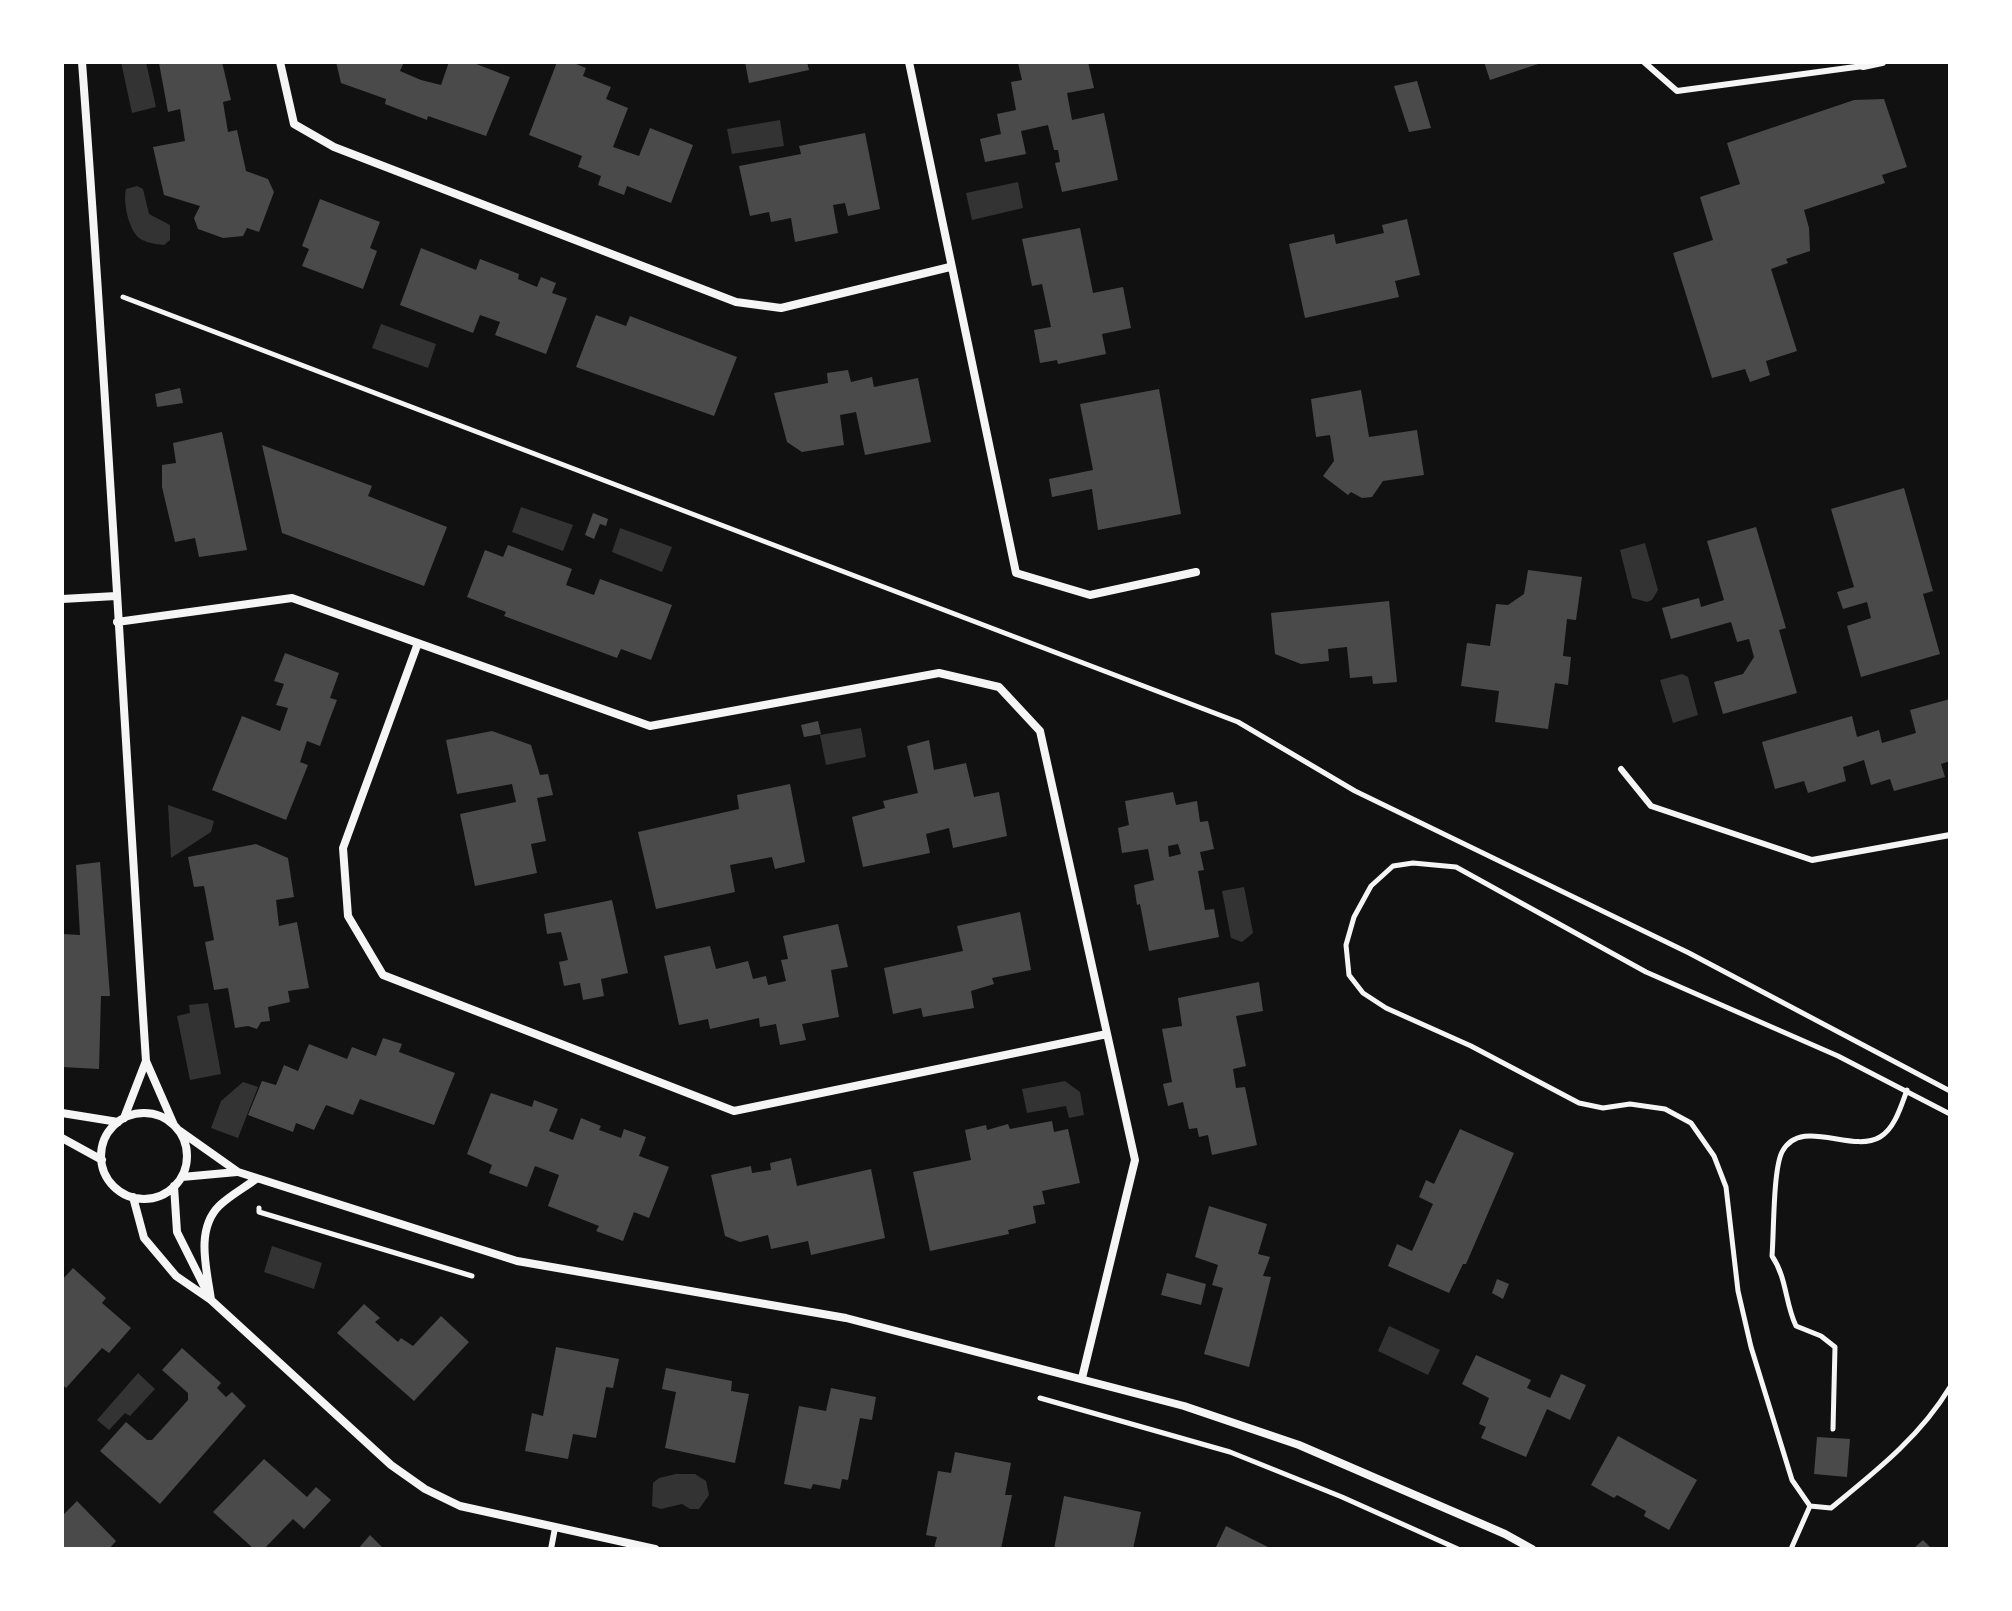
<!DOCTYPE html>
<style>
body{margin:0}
#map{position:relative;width:2012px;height:1611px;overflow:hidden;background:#111;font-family:Lato,sans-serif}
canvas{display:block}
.frame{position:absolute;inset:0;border:64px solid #fff;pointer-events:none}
</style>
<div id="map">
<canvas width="2012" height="1611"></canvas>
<div class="frame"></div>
</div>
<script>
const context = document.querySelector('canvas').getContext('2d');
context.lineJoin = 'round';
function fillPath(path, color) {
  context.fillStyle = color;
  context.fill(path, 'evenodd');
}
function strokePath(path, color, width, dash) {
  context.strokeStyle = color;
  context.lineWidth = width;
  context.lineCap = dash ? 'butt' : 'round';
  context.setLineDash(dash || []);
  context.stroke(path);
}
fillPath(new Path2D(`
 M121,62H146L156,107L132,113Z
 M780,120L784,146L732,154L727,129Z
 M1018,182L1023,208L972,220L966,193Z
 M137,186L143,189L149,214L170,225V240L164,245C156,244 146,243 139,238C128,228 123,202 126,189Z
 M381,324L436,344L428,368L372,348Z
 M521,507L573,525L563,551L512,532Z
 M620,528L672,547L662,572L612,552Z
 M1645,543L1658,590L1652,600L1647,602L1632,598L1620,550Z
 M1682,674L1688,677L1698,715L1673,723L1660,680Z
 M861,728L866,757L826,765L820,735Z
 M168,805L214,821L211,832L171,858Z
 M1244,887L1253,933L1242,942L1231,938L1222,891Z
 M208,1003L221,1074L190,1080L177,1016L190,1013L189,1005Z
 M1065,1081L1080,1092L1084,1115L1069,1118L1066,1106L1027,1113L1022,1089Z
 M243,1082L258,1087L238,1138L211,1128L221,1101Z
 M272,1246L322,1263L314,1289L264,1272Z
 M1389,1326L1440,1350L1428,1375L1378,1351Z
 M138,1373L155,1389L130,1416L125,1413L109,1430L97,1420Z
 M676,1474H695L706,1481L709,1495L699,1509H690L682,1504L661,1509L652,1506L653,1483L659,1478Z`), '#333');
fillPath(new Path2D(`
 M222,62L231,100L223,102L228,132L237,130L246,171L268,179L274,192L259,232L247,228L243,236L223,238L198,229L194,218L200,206L164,195L153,147L185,141L180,109L168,112L159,63Z
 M336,62H404L400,71L421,80L441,85L449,62H471L510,77L486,136L428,116L427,120L385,104L386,99L341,83Z
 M557,62H571L586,68L583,76L611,87L606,99L628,108L613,147L639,156L650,128L693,145L671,203L627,186L624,195L598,185L601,176L578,167L582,156L529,135Z
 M745,62H807L809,70L749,83Z
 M1025,62H1088L1094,88L1067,93L1072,120L1104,113L1118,180L1062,192L1055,163L1060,162L1058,150H1054L1048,125L1021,131L1026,154L985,162L980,139L1001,134L997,114L1016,110L1011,82L1022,80L1018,63Z
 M1484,62H1541V63L1490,80Z
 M1417,81L1431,128L1409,132L1394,86Z
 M1884,99L1907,167L1882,175L1885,183L1804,210L1809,228L1810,251L1786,259L1788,263L1771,269L1797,351L1766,361L1770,375L1750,382L1745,369L1712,378L1673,253L1713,240L1700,197L1740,184L1727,143L1854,100Z
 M865,133L880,209L848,216L845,203L833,205L838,233L795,242L791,218L771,222L769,212L750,216L739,166L801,154L799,146Z
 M320,199L380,222L370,248L377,251L363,289L302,266L309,249L302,246Z
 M1407,219L1420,275L1395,281L1399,297L1305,318L1289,244L1334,234L1336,244L1384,233L1382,225Z
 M1080,228L1093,293L1123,287L1131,328L1102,334L1106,354L1058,364L1057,360L1040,363L1034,330L1051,327L1042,284L1032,286L1022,239Z
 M421,248L476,270L480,259L519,274L518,279L537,287L541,277L556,283L552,293L567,298L546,354L495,335L500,322L480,315L473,333L400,305Z
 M596,315L626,326L630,316L737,357L714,416L576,367Z
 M848,370L851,382L872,377L874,387L918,378L931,442L865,455L856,412L840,415L844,445L802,452L787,442L774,393L828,383L827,373Z
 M180,388L183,403L157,407L155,394Z
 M1159,389L1181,514L1098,530L1092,489L1052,497L1049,479L1093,470L1080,404Z
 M1361,390L1369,437L1417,430L1424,475L1383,481L1372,497L1362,498L1351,492L1348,495L1323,476L1334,461L1330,435L1316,437L1311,399Z
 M222,432L247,550L199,557L195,538L175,542L162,487V465L176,463L173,443Z
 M262,445L372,486L368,496L447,527L424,586L282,533Z
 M1904,488L1933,591L1923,594L1940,654L1861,677L1847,626L1871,618L1867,602L1843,609L1837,592L1854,587L1831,509Z
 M593,513L608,519L606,526L600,524L594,539L585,535Z
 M1756,527L1786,628L1779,630L1797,693L1723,714L1714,682L1743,674L1754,657L1749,639L1737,642L1731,622L1671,639L1662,608L1699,598L1701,607L1724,600L1707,541Z
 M508,545L572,569L566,585L594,595L600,579L672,605L651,660L621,649L617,658L504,616L506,612L467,597L485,550L503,557Z
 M1528,570L1582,577L1576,620L1567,619L1563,656L1571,657L1568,685L1555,683L1548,729L1495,722L1499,691L1461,686L1467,643L1490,646L1496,604L1508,605L1524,594Z
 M1389,601L1397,682L1373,684L1372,676L1350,678L1347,647L1328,649L1329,661L1301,664L1275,654L1271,613Z
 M285,653L339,673L330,698L337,700L329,721L320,746L307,741L300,762L308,765L286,820L212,790L242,716L280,731L288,708L276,705L284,684L274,681Z
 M1950,699V761L1941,764L1945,777L1894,791L1890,779L1871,785L1864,760L1843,767L1846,781L1808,793L1804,781L1775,789L1762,742L1852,716L1857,737L1879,730L1882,743L1916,733L1910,710Z
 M818,721L821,734L804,737L801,725Z
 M492,731L531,745L540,775L548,774L553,795L537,798L546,841L531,844L537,873L475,886L460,814L516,802L512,784L457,794L446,740Z
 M929,740L934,770L966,763L974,797L999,792L1007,836L953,848L949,828L926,834L930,853L863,867L852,817L885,808L883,801L918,793L907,746Z
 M790,784L805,862L775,869L772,857L730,865L735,892L656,909L638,832L739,809L737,795Z
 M1173,792L1176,805L1197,801L1200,822L1208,821L1214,849L1200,852L1204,870L1198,871L1205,910L1214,909L1219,937L1149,951L1140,904L1137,905L1134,885L1154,880L1148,849L1122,853L1118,828L1129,825L1125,801ZM1178,844L1181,854L1169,857L1168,846Z
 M256,844L288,858L294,897L276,900L279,926L297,922L309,988L288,991L290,1002L268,1007L270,1021L261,1022L257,1029L248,1026L235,1028L228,988L214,990L205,942L214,940L204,886L194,887L188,857Z
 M100,862L110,996H101L99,1069L62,1067V934L80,935L76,865Z
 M612,900L628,973L601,979L604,996L583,1000L580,983L564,986L559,962L568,960L561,932L547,934L544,914Z
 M1020,912L1031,970L992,978L994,984L971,991L974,1008L923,1017L921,1008L893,1014L884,968L963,951L957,926Z
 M838,924L848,967L831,970L839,1017L802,1024L806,1040L780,1045L776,1024L760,1027L759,1018L710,1029L708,1019L679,1025L664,956L710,946L716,969L748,961L753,979L766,976L768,985L786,981L781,960L788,959L783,936Z
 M1259,982L1263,1011L1236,1016L1246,1066L1233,1069L1236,1088L1245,1087L1257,1145L1212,1155L1208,1135L1199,1137L1197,1128L1189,1129L1183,1102L1168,1106L1163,1084L1172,1082L1162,1029L1182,1026L1178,998Z
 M383,1038L402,1044L399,1052L455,1073L434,1125L360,1099L353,1115L326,1105L314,1130L296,1123L293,1132L248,1115L262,1081L276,1085L284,1065L298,1071L309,1044L347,1059L352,1047L376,1056Z
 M491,1093L532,1107L534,1100L558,1109L549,1131L573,1140L581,1118L601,1126L599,1130L621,1138L624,1129L646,1137L639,1156L669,1167L649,1218L634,1212L623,1241L596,1231L599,1226L548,1206L559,1175L535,1166L527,1187L489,1173L492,1165L467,1154Z
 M1052,1121L1054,1132L1068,1129L1080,1183L1042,1191L1045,1204L1033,1206L1036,1223L1008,1230L1009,1234L930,1251L913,1172L971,1160L965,1130L986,1125L987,1130L1008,1124L1010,1129Z
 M1460,1129L1514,1153L1466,1264H1463L1449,1293L1388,1266L1397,1244L1412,1251L1433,1204L1419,1197L1426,1180L1434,1184Z
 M791,1158L797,1186L871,1169L885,1238L811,1255L808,1241L771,1249L768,1235L740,1242L725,1236L711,1175L751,1166L752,1173L771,1170L770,1163Z
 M1209,1206L1267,1224L1258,1254L1270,1257L1263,1276L1271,1277L1249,1367L1204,1354L1223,1288L1212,1285L1218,1265L1195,1257Z
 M73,1268L106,1298L102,1303L131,1328L109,1353L102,1348L66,1388L62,1384V1280Z
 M1167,1273L1206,1284L1201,1305L1161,1295Z
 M1497,1279L1509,1284L1503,1299L1492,1293Z
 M364,1304L380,1318L375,1322L398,1342L401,1338L413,1346L441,1316L469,1342L414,1401L337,1333Z
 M556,1347L619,1359L613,1388L606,1387L596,1438L573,1434L568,1459L525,1451L532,1413L543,1416Z
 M182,1348L221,1383L217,1388L226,1397L232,1392L246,1406L160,1504L100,1451L126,1422L147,1440H152L188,1400V1393L162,1370Z
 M1476,1355L1531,1380L1527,1388L1550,1398L1561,1374L1586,1385L1570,1420L1547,1409L1526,1457L1481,1438L1486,1427L1479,1424L1489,1398L1462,1384Z
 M666,1368L732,1381L731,1391L749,1394L735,1463L665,1448L676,1392L662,1389Z
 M831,1388L876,1397L872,1420L860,1418L848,1480L842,1479L840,1489L813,1484L811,1489L784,1484L799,1406L826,1411Z
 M1618,1436L1697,1480L1669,1530L1644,1516L1646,1511L1617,1495L1614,1498L1591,1485Z
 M1817,1437L1850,1439L1847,1477L1814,1474Z
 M955,1452L1011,1463L1005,1495H1012L1001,1549H940L934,1548L937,1537L926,1535L938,1471L951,1473Z
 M264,1459L307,1497L316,1487L331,1500L304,1529L293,1519L264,1549H254L213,1512Z
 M1064,1496L1141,1512L1133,1549H1054Z
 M77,1501L116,1541L109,1549H62V1516Z
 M1226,1526L1272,1549H1215Z
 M370,1535L384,1549H358Z
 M1923,1540L1932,1549H1913Z`), '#4a4a4a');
strokePath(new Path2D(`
 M123,297L1238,722L1355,791L1689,953L1950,1091
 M1950,1114L1838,1056L1646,972L1456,867L1413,863L1393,866L1371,886L1354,917L1346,945L1349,975L1363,993L1386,1008L1471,1046L1579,1103L1603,1108L1630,1104L1665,1109L1691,1123L1714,1156L1726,1187L1738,1291L1751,1347L1792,1480L1810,1506L1831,1508C1875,1472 1920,1437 1950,1387
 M259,1208V1212L472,1276
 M1040,1398L1230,1452L1342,1497L1458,1549
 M1833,1429L1835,1347L1821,1336L1796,1326C1785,1303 1787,1278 1772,1256C1774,1232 1773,1170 1782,1152C1801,1116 1851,1154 1880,1137C1895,1128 1901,1106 1907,1090
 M1791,1549L1810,1506`), '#f5f5f5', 5);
strokePath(new Path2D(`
 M1644,62L1677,91L1863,66
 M1621,769L1651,806L1812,860L1950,835
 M551,1549L555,1528`), '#f5f5f5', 6);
strokePath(new Path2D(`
 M82,62C107,395 124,728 146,1061L174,1125
 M280,62L294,124L334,147L736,302L781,308L950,267
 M909,62L1016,573L1090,595L1196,572
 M1861,62L1863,66L1882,62
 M62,599L116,596
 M117,622L292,598L650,726L939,673L999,687L1040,731L1135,1160L1082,1378
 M418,643L343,848L348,916L383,975L734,1111L1107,1034
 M62,1113L118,1122
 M101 1156a43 43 0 1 1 86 0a43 43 0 1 1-86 0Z
 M124,1118L146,1061
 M180,1131L238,1172L517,1261L846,1318L1184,1406L1299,1445L1505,1534L1532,1549
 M62,1138L102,1160
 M182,1177L237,1172
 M174,1186L177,1232L207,1292
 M133,1197L144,1238L176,1276L211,1300L391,1465L425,1489L460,1506L655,1549
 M211,1300C207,1270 195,1230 219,1206C229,1196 244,1188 256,1179`), '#f5f5f5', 8);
</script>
